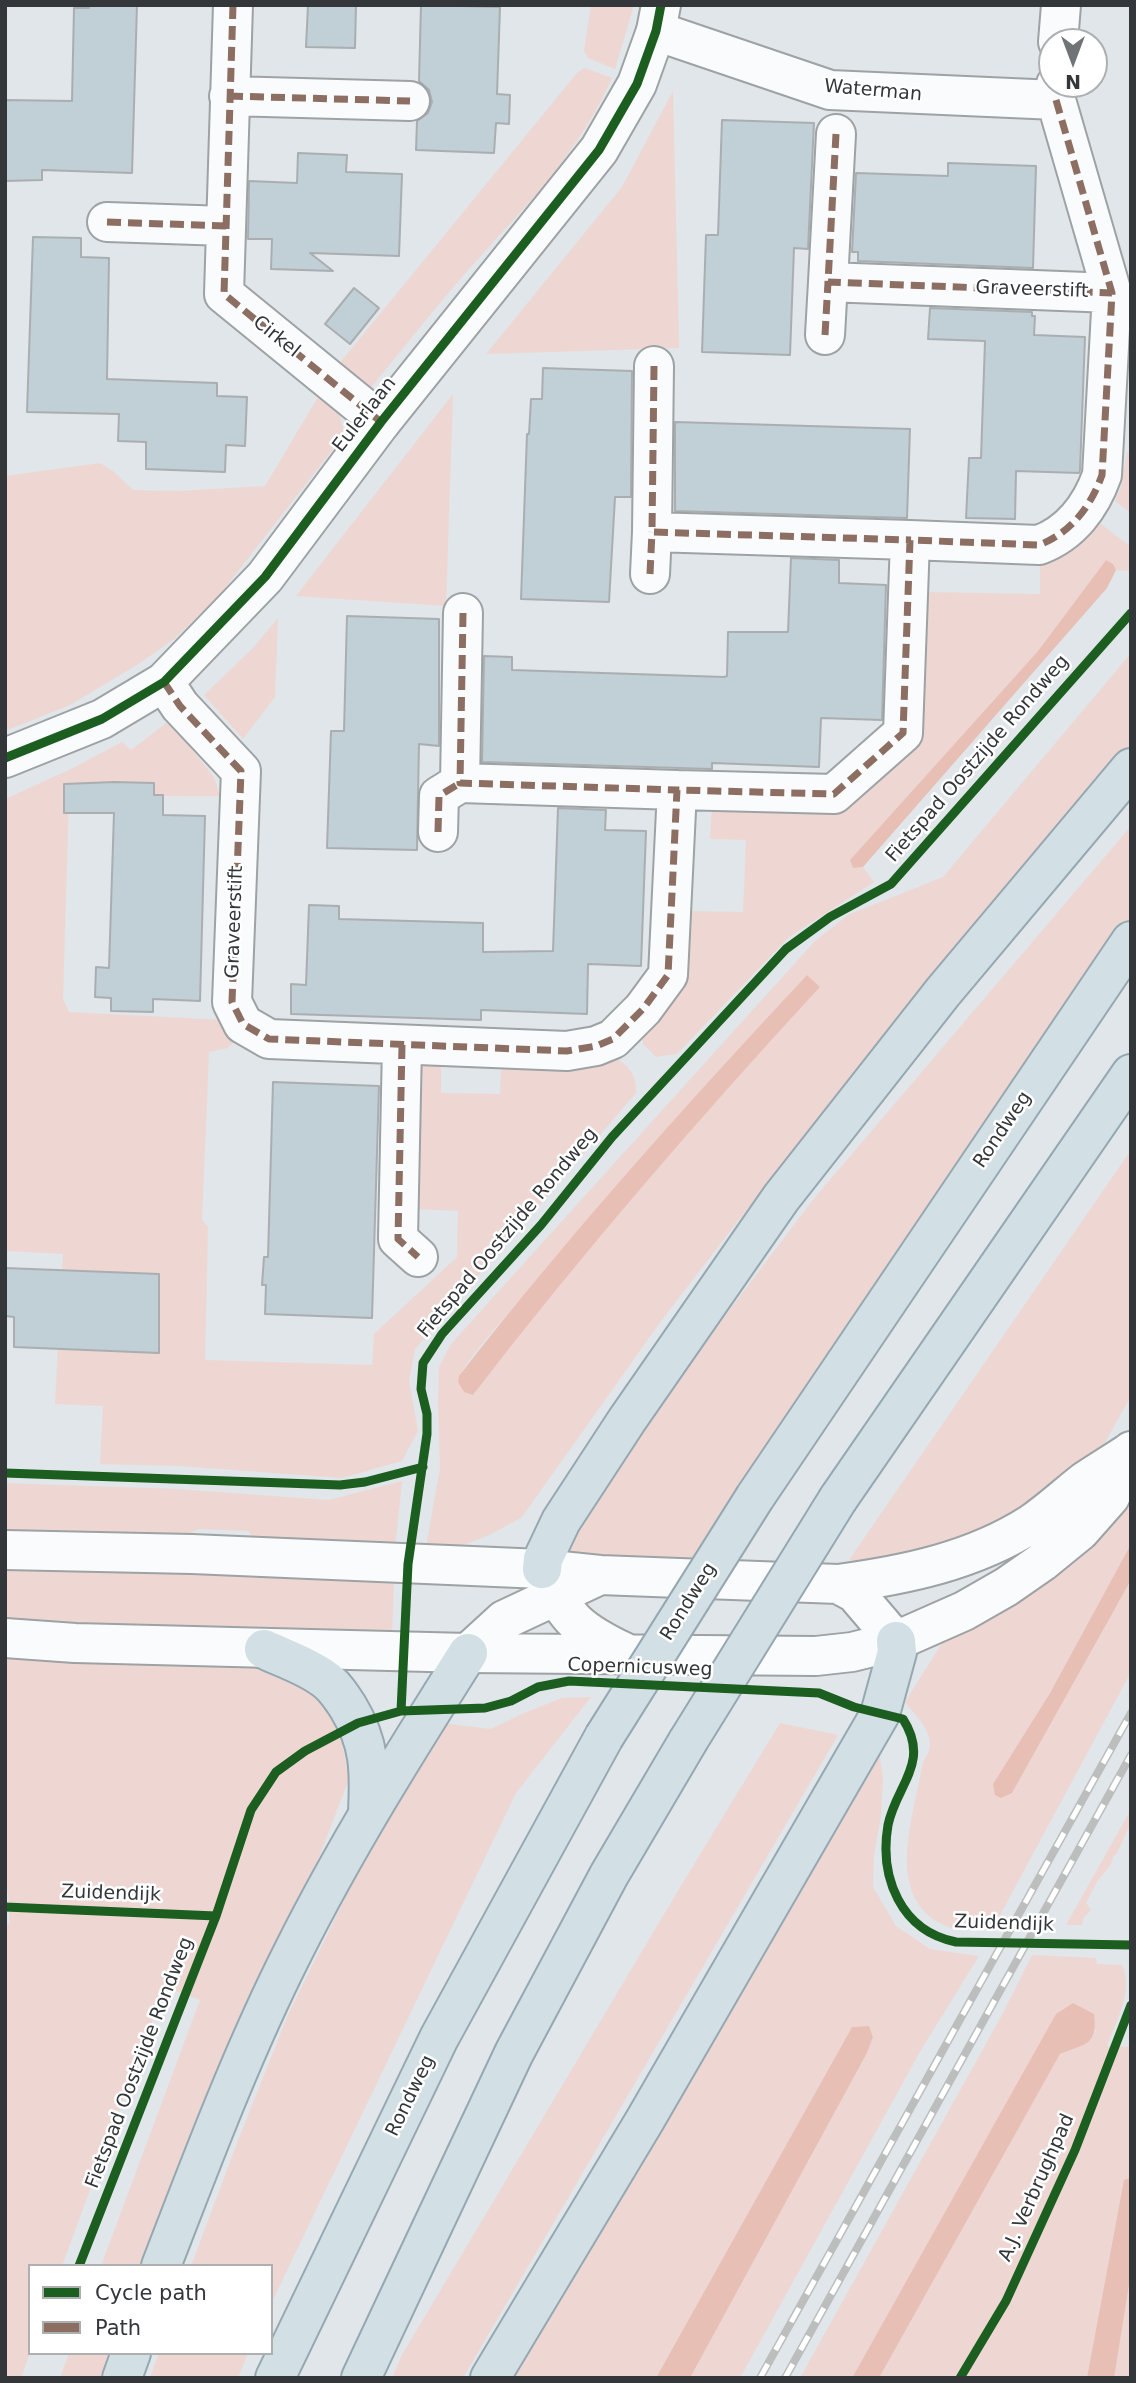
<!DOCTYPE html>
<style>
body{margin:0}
#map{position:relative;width:1136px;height:2383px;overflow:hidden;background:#e0e6e9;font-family:"DejaVu Sans",sans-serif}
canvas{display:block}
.frame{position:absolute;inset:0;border:7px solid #33373a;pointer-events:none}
.legend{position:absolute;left:28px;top:2264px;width:245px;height:91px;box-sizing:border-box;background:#fff;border:2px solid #adafb0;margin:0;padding:9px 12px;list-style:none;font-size:21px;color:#33373a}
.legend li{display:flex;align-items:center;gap:14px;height:35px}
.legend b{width:35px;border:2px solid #adafb0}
.north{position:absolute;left:1038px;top:28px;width:70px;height:70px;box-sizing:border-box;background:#fff;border:2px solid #adafb0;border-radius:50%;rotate:180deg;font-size:19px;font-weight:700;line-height:28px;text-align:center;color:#33373a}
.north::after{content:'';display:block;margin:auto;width:24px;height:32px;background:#707477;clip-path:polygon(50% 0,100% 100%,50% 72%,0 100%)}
</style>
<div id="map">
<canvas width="1136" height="2383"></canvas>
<div class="frame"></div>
<ul class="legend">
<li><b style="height:9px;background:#1b5e20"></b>Cycle path</li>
<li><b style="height:9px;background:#8d6e63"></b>Path</li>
</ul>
<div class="north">N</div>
</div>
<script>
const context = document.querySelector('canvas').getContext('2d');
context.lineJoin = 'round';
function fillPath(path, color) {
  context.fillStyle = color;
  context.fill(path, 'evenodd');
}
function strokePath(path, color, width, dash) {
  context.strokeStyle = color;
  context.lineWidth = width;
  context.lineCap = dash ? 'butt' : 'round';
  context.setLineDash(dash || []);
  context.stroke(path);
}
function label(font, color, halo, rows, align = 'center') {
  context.font = font + ' "DejaVu Sans",sans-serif';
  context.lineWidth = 5;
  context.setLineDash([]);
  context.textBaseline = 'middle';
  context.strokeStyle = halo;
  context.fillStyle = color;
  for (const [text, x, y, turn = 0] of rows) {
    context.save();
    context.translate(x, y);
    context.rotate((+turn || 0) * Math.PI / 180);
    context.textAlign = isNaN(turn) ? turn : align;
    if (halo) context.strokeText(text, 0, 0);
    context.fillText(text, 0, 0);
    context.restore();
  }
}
fillPath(new Path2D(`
 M591,5H634L615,69L588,58L584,51Z
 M584,68L612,78C572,167 511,219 450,291C423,323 396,357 369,390L339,364L577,73Z
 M673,91L679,348L486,354L622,187Z
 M453,394L446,606L296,596Z
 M318,397L339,410L344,435L218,597L174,639L140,663L70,705L5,731V476L100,463L113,471L133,490L178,491L265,486Z
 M1127,452L1131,453V513L1115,501L1121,487Z
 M1097,521L1131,547V571L1116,570L1113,564L1106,560L1038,651L850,860L853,868L863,867L874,882L789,937L677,1054L656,1057L643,1044L641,1029L686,911L743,912L746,840L710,839L712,806L885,771L925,592L1040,594V561L1089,534Z
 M278,618L275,697L243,739L204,695L254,647Z
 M1131,653V754L1076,822L745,1212L661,1321L522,1517C488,1537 465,1548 425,1552L440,1468L438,1402L439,1367L451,1344L815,941L848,915L943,877ZM807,975L820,987L727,1088L573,1266L473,1395L458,1382C460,1366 502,1321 515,1306C608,1192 706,1082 807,975Z
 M169,721L214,777L220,796C170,797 120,794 69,797L63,999L69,1012L224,1020L237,1038L228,1048L209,1052L202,1220L208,1227L205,1360L372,1365L374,1334L457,1257L458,1211L417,1209L418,1067L441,1064V1093L500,1094L501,1066L615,1058C630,1066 637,1077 636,1093L415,1349L409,1381L418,1431L402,1461L342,1478L179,1466L100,1464L103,1406L55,1404L63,1254L5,1251V799L71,769L122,742L131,750Z
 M1131,826V919L695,1563L564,1559L571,1526L677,1379L812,1201Z
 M1131,1150V1396L1098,1455L1021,1515L894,1562L849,1560Z
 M402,1481L395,1549L258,1542L248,1531L199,1529L177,1539L5,1537V1483L176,1489L329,1500Z
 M1131,1494V1544L1050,1693L993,1784L1012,1793L1131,1580V1672L992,1930C977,1930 958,1932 944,1925C883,1897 914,1816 922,1767C923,1758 931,1753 930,1743C929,1727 914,1714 905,1702L949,1632Z
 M5,1562L392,1578L394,1583L392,1632L389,1638L5,1627Z
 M5,1659L279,1669L326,1707L340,1732L349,1779L311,1878L153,2266H101L200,2000L165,1987L62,2266H30V2353L21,2378H5V1926L10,1923L8,1891L5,1890V1781L7,1775Z
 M591,1697L516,1793L271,2304V2266H191L239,2138L287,2017L354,1880L385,1810L441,1723L491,1729L524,1713L562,1698Z
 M780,1723L838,1735L463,2378H392L402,2355L676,1894Z
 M876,1748L880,1758L883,1779L881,1816L874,1855L873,1887L896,1926L930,1949L979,1956L921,2050L740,2378H690L867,2053L873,2037L869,2026L852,2027L656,2378H514L679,2096Z
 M1131,1809V1823L1116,1855H1114L1110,1866L1098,1880L1086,1903L1091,1910L1083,1919L1082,1925H1066Z
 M1032,1955L1096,1958L1097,1964L1122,1965C1134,1990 1116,2022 1107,2046L1131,2047V2378H879L1060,2054L1091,2040L1096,2031L1073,2003L1056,2015L852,2378H800L1003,2013Z
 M69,2353H121L112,2378H60Z
 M159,2353H248L238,2378H150Z`), '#eed7d2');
fillPath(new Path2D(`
 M1106,560L1113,564L1116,570L1107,588L863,867L853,868L850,860L1038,651Z
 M807,975L820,987C699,1118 582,1253 473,1395L464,1392L458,1382L459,1376C568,1236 686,1104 807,975Z
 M1131,1544V1580L1012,1793L1001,1798L995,1795L993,1784L1050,1693Z
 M1073,2003L1094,2014C1098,2046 1086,2043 1060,2054L879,2378H852L1056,2014Z
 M869,2026L873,2037L867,2053L690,2378H656L852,2027Z
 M1131,2178V2272L1114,2378H1087L1124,2180Z`), '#e8bfb5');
const building = new Path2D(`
 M89,5H137L132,173L42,170V180L5,181V100L72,101L74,8H89Z
 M308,5H356L355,48L306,47Z
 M421,5L500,7L497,94L510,95L509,124L496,123L494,153L416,150L417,121L428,113L432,102L429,90L419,81Z
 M722,120L814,123L808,249L794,248L790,355L702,352L706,235H718Z
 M298,153L347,155L346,172L402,174L399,256L310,253L333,271L271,269L272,239H248L249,181L297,183Z
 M948,163L1036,166L1033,268L858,261V252H852L856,173L948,176Z
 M33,237L81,238V257L109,258L107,379L217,383V396L247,397L245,446L226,445L225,472L146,469V442L118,441L119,414L27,412Z
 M354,288L379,308L350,344L325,324Z
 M930,308L1032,312V316H1035L1034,335L1085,337L1080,470L1079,473L1016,471L1015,519L966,518L969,458H981L985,341L928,339Z
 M543,368L632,371L631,497H615L609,602L521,599L527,434H529L531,399H542Z
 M675,422L910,429L907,518L675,511Z
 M791,558L839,560V583L886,585L882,720L821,718L819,767L712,763V769L482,762L484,656L512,657V670L724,677L727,676L728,632H788Z
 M347,616L439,619V746L419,744L417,850L327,848L331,731H344Z
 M114,782L154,783V795H163V815L205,816L200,1001L153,999V1012L111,1011V998L95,997L96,967L109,968L114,813H64V784Z
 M558,808L606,810L605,830L646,831L641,966L588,964L587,1014L481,1010V1020L291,1014V984L306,985L309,905L339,906V919L483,923V952L553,951Z
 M273,1082L379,1086L372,1318L265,1314L266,1285H262L264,1257H268Z
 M5,1268L159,1274V1353L14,1347V1317L5,1316Z`);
fillPath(building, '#c1cfd6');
strokePath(building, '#aaaeb1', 2);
const minor = new Path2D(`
 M233,5L224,294L381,422
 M656,31L830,90L1056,100V84
 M1058,42L1061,5
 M229,96L410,101
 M1056,100L1112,293
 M107,222L226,226
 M825,335L828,282
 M654,366L652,532L910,540
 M650,574L652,532
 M463,613L460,783L677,790
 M164,682L180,706L241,771L232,1002L243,1024L269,1039L567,1051L596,1046L613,1039L643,1009L668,975L677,790L834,794L903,733L910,540L1039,545C1071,533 1091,506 1102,475L1112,293L828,282L836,134
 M438,832L439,796L460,783
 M402,1045L398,1239L418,1257`);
const tertiary = new Path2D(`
 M5,758L102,719L164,682L265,577L381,422L599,150L637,84L656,31L661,5
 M5,1550L192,1554L542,1569L600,1575L838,1584L855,1593L896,1641
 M545,1575C566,1619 580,1631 624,1652
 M838,1584C905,1575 973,1561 1031,1524C1050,1511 1067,1495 1085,1481C1100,1471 1115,1462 1130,1452
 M5,1638L75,1643L468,1653L816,1656L852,1652L896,1641L964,1611L1006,1587L1042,1562L1080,1531L1110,1497L1131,1451
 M468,1653L504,1620L600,1575`);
const trunk = new Path2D(`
 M755,1497L1131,941
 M838,1499L1131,1074
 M542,1569L543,1559L561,1521L627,1420L781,1198L943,992L1131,768
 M264,1649C283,1658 305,1665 323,1678C334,1685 341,1696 348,1707C370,1743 370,1771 368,1812
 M161,2266C202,2160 242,2053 293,1952C345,1848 406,1751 468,1653
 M122,2378L131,2353
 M275,2378L439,2038L604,1737
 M361,2378L514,2053L609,1875L688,1741
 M490,2378L645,2120L880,1714L897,1652L896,1641`);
strokePath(minor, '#9da2a4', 42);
strokePath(tertiary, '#9da2a4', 42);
strokePath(trunk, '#95a8b1', 42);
strokePath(minor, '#fafbfc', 38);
strokePath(tertiary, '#fafbfc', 38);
strokePath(trunk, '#d2dfe5', 38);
const rail = new Path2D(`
 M760,2378L1131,1713
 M785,2378L1131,1755`);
strokePath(rail, '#bcbebe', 8);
strokePath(rail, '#fff', 5, [16]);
const trunkBridge = new Path2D(`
 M604,1737L755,1497
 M688,1741L838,1499`);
strokePath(trunkBridge, '#95a8b1', 42, []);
strokePath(trunkBridge, '#d2dfe5', 38);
strokePath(new Path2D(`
 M233,5L224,294L381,422
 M229,96L410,101
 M1056,100L1112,293
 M107,222L226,226
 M825,335L828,282
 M654,366L652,532L910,540
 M650,574L652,532
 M463,613L460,783L677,790
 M164,682L180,706L241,771L232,1002L243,1024L269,1039L567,1051L596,1046L613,1039L643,1009L668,975L677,790L834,794L903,733L910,540L1039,545C1071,533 1091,506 1102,475L1112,293L828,282L836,134
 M438,832L439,796L460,783
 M402,1045L398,1239L418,1257`), '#8d6e63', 7, [14, 7]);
strokePath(new Path2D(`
 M5,758L102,719L164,682L265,577L381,422L599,150L637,84L656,31L661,5
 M5,1473L340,1485L365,1482L423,1467
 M401,1711L408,1564L427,1434V1414L421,1389L423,1363L442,1334L541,1225L612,1137L786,949L830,917L891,884L1131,613
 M5,1907L216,1916
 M79,2266L216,1916L251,1810L276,1772L305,1751L358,1723L401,1711L485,1708L511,1701L538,1687L569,1681L819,1693L854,1707L903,1719C931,1763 896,1785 888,1825C879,1878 901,1931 956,1942L1131,1945
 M960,2378L1006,2301L1075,2150L1131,2005`), '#1b5e20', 9);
label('19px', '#33373a', '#fff', [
 ["Waterman",873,91,5],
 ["Graveerstift",1032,290,2],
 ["Cirkel",276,337,39],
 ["Eulerlaan",365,415,-52],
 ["Fietspad Oostzijde Rondweg",978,759,-49],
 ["Graveerstift",235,922,-88],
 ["Rondweg",1003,1130,-56],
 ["Fietspad Oostzijde Rondweg",508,1233,-50],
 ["Rondweg",689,1602,-58],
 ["Copernicusweg",640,1668,2],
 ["Zuidendijk",111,1894,2],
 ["Zuidendijk",1004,1924,2],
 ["Fietspad Oostzijde Rondweg",140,2063,-69],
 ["Rondweg",411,2096,-64],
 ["A.J. Verbrughpad",1037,2188,-66]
]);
</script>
